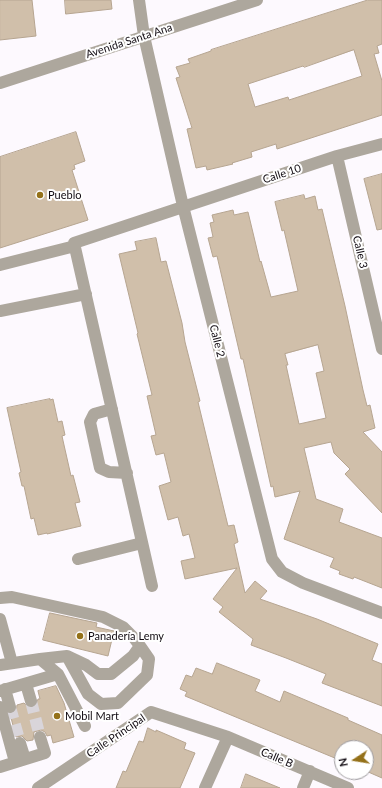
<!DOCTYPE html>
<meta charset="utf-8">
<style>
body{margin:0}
#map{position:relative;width:382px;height:788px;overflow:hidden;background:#fdf9fe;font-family:Lato,sans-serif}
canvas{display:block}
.north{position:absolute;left:334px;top:740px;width:40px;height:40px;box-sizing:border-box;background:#fff;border:1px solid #9f9da0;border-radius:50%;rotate:258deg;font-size:11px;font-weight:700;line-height:16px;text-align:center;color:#100a11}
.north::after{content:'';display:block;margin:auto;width:14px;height:18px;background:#947119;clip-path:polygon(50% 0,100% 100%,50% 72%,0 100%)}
</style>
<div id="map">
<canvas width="382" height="788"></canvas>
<div class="north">N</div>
</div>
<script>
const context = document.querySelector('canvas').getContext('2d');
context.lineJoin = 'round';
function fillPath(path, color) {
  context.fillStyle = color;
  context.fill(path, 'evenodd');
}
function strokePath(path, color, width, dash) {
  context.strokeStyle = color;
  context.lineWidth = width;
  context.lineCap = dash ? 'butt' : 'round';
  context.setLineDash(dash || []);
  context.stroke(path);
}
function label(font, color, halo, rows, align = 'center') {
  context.font = font + ' Lato,sans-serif';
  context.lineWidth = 4;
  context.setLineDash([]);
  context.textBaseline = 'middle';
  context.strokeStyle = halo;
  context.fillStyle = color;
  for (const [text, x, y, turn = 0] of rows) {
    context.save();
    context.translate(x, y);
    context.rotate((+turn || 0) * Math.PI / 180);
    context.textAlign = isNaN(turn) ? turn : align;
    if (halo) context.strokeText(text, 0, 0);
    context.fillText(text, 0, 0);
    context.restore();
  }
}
const building = new Path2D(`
 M0,0H32L36,36L0,40Z
 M65,0H111L112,9L66,14Z
 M368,0H382V44L377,46L379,53L374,54L382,81V115L277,149L276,144L251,152L252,157L232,163L233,164L207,170L206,166L196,168L187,129L192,128L176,78L180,77L176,67L190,63L188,59L211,51V50ZM354,50L362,76L289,100L288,97L255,107L248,84L303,66L304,67Z
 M76,132L85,161L74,165L75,169L72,170L88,220L0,248V157Z
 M382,174V229L377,230L364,179Z
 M304,195L305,199L315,196L318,210L322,209L345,306L363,390L367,406L370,405L375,428L363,432L382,452V513L345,474L350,469L334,453L331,442L304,448L316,499L343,509L339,522L382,538V588L354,577L353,579L339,574L340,571L330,567L334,558L284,539L300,491L275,497L273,486L271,487L243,359H241L217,256L213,257L208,238L213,237L210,223L214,222L212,215L233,210L234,215L248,212L260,262L261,261L271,297L298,291L284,230L282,231L275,202ZM318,345L324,371L316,373L326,418L299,424L286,365H288L285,354Z
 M156,238L161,262L166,261L182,323L185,342L200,401L198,402L228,526L234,525L238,542L234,544L245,593L255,581L267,591L260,599L317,619L378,644L372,660L382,664V706L322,683L326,674L286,658L251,645L253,639L219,612L223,607L213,599L237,568L185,579L181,561L195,558L189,534L183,536L178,517L168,520L159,486L171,482L164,453L156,455L151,436L156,435L147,396L152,395L137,334L138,333L119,254L137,250L135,242Z
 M50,399V400L53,399L58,422L62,421L65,435L62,436L64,445L71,476L73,475L80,502L75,503L81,526L47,534V533L38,535L34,518L31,519L24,486H22L19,473L21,472L7,408Z
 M50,613L97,623L96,627L114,631L108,656L43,640Z
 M217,663L260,680L255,691L280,702L284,691L348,718V720L382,735V778L366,771V748H342V761L185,696L187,692L180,689L186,675L192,677L196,668L212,674Z
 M56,686L64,703L74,737L53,743L51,735L47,736L45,732L41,730L34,732L33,740L27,741L22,736L16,737L10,714L16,712L17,705L24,703L29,708H33L36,706L38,699H40L38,691Z
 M148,728L156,732V730L186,743L184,749L195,753L180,788H116L123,771L126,772L139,741L143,742Z
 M246,774L280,788H241Z`);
fillPath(building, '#d0bfaa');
strokePath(building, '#b6a591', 1);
strokePath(new Path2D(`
 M31,701L40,737
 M10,707L20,743`), '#d9d5da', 12, [12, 6]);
strokePath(new Path2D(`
 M139,0L144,36L183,206L272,559L282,572L303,583L382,613
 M0,83L257,0
 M337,156L382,349
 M0,265L75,246
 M0,311L86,294
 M112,409L94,414L90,422L100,468L109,472L127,473
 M78,559L142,543
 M152,586L74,243L337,156L382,144
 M0,598L12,597L103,617L123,627L134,638L140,646L133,656L111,674H98L86,665L67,656L40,659
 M0,619L12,663
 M67,656L88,694L101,704L118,703L147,675L149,659L140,646
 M0,665L40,659L58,674L85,726
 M26,684L31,701
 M5,689L10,707
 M0,691L58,674
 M0,707L15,762
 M20,743L25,759
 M0,767L45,753L40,737
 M38,788L151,712L228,737L348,788
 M205,788L228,737
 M303,788L310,771`), '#ada79d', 12);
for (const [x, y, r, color] of [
 [40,195,4,"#947119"],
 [80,636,4,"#947119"],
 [57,716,4,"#947119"]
]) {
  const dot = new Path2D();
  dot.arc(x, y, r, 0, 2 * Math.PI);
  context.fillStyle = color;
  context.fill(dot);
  strokePath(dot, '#fff', 1.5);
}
label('11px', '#100a11', '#fff', [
 ["Avenida Santa Ana",129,41,-18],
 ["Calle 10",282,174,-18],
 ["Calle 3",360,252,77],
 ["Calle 2",217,341,76],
 ["Calle Principal",116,736,-34],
 ["Calle B",277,758,23]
]);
label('11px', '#100a11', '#fff', [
 ["Pueblo",48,195],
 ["Panadería Lemy",88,636],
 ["Mobil Mart",65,716]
], 'left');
</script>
